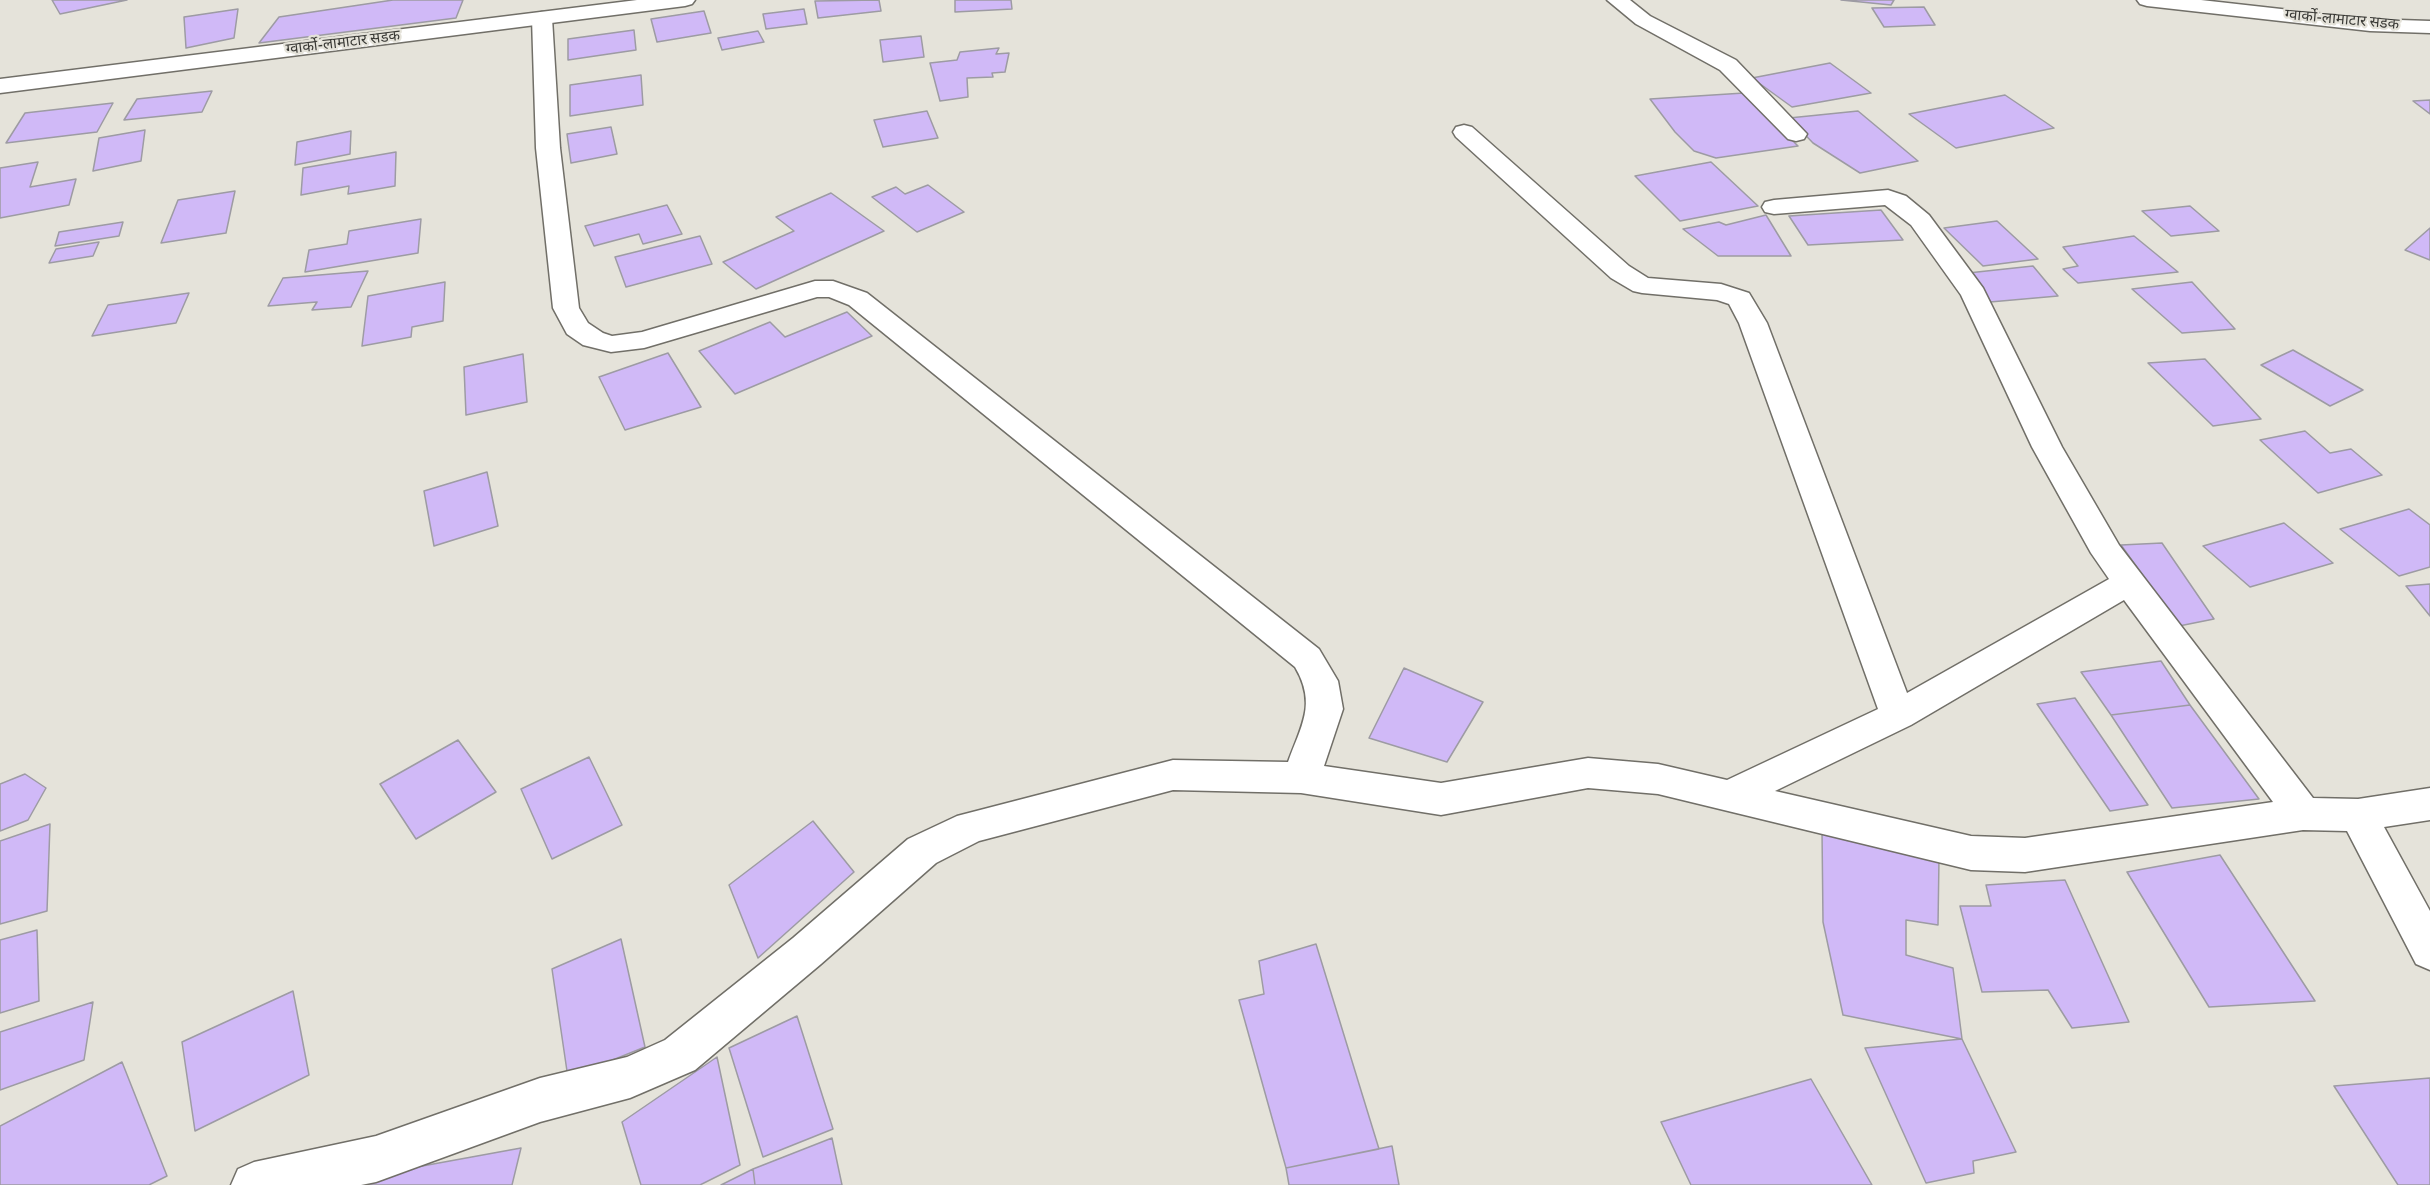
<!DOCTYPE html>
<meta charset="utf-8">
<style>
body{margin:0}
canvas{display:block;background:#e5e3da}
</style>
<canvas width="2430" height="1185"></canvas>
<script>
const context = document.querySelector('canvas').getContext('2d');
context.lineJoin = 'round';
function fillPath(path, color) {
  context.fillStyle = color;
  context.fill(path, 'evenodd');
}
function strokePath(path, color, width, dash) {
  context.strokeStyle = color;
  context.lineWidth = width;
  context.lineCap = dash ? 'butt' : 'round';
  context.setLineDash(dash || []);
  context.stroke(path);
}
function label(font, color, halo, rows, align = 'center') {
  context.font = font + ' Signika,"Noto Sans Devanagari",sans-serif';
  context.lineWidth = 4.5;
  context.setLineDash([]);
  context.textBaseline = 'middle';
  context.strokeStyle = halo;
  context.fillStyle = color;
  for (const [text, x, y, turn = 0] of rows) {
    context.save();
    context.translate(x, y);
    context.rotate((+turn || 0) * Math.PI / 180);
    context.textAlign = isNaN(turn) ? turn : align;
    if (halo) context.strokeText(text, 0, 0);
    context.fillText(text, 0, 0);
    context.restore();
  }
}
const building = new Path2D(`
 M52,0H127L60,14Z
 M393,0H463L456,18L259,43L279,17Z
 M879,0L881,11L818,18L815,1Z
 M955,0H1011L1012,9L955,12Z
 M1841,0H1894L1891,5Z
 M1924,7L1935,25L1884,27L1872,8Z
 M238,9L234,38L186,48L184,17Z
 M804,9L807,24L766,29L763,14Z
 M704,11L711,33L657,42L651,19Z
 M634,30L636,50L568,60V39Z
 M758,31L764,42L722,50L718,38Z
 M921,36L924,57L883,62L880,40Z
 M999,48L996,54L1009,53L1005,72L992,73L993,77L967,78L968,97L940,101L930,63L957,60L960,52Z
 M1830,63L1871,93L1792,107L1752,78Z
 M641,75L643,105L570,116V85Z
 M212,91L202,112L124,120L137,99Z
 M1744,93L1798,146L1716,158L1694,151L1675,132L1650,99Z
 M2005,95L2054,128L1956,148L1909,114Z
 M2430,100V114L2413,101Z
 M113,103L97,132L6,143L25,113Z
 M927,111L938,138L883,147L874,120Z
 M1858,111L1918,161L1860,173L1813,143L1789,118Z
 M611,127L617,154L571,163L567,134Z
 M145,130L141,161L93,171L99,138Z
 M351,131L350,154L295,165L297,142Z
 M396,152L395,186L348,194L349,186L301,195L303,168Z
 M38,162L30,187L76,179L69,205L0,218V168Z
 M1711,162L1758,206L1680,221L1635,176Z
 M928,185L964,212L917,232L872,197L896,187L905,194Z
 M235,191L226,233L161,243L178,200Z
 M831,193L884,231L756,289L723,262L794,231L776,217Z
 M667,205L682,234L643,244L639,234L594,246L585,226Z
 M2190,206L2219,231L2171,236L2142,211Z
 M1881,210L1903,240L1808,245L1789,216Z
 M1766,215L1791,256H1718L1683,229L1719,222L1726,225Z
 M421,219L418,253L305,272L309,250L347,244L349,231Z
 M1997,221L2038,259L1983,266L1944,228Z
 M123,222L119,236L55,246L59,232Z
 M2430,228V260L2405,250Z
 M700,236L712,264L626,287L615,257Z
 M2134,236L2178,272L2078,283L2063,269L2078,266L2063,247Z
 M99,242L93,256L49,263L56,249Z
 M2033,266L2058,296L1990,302L1968,273Z
 M368,271L351,307L312,310L317,302L268,306L283,278Z
 M445,282L443,321L412,327L411,337L362,346L368,296Z
 M2192,282L2235,329L2182,333L2132,289Z
 M189,293L176,323L92,336L108,305Z
 M847,312L872,336L735,394L699,351L770,322L785,337Z
 M2293,350L2363,390L2330,406L2261,365Z
 M668,353L701,407L625,430L599,377Z
 M523,354L527,402L466,415L464,367Z
 M2205,359L2261,419L2213,426L2148,363Z
 M2305,431L2330,453L2351,449L2382,475L2318,493L2260,440Z
 M487,472L498,526L434,546L424,491Z
 M2409,509L2430,525V567L2399,576L2340,529Z
 M2284,523L2333,563L2250,587L2203,546Z
 M2162,543L2214,619L2179,626L2121,545Z
 M2430,584V616L2406,586Z
 M2161,661L2190,705L2111,715L2081,672Z
 M1404,668L1483,702L1447,762L1369,738Z
 M2075,698L2148,805L2110,811L2037,704Z
 M2190,705L2259,799L2172,808L2111,715Z
 M458,740L496,792L416,839L380,784Z
 M589,757L622,825L552,859L521,789Z
 M25,774L46,788L28,820L0,831V784Z
 M813,821L854,872L758,958L729,885Z
 M50,824L47,911L0,924V841Z
 M1822,831L1939,859L1938,925L1906,920V955L1953,968L1962,1039L1843,1015L1823,922Z
 M2220,855L2315,1001L2209,1007L2127,872Z
 M2065,880L2129,1022L2072,1028L2048,990L1982,992L1960,906H1991L1986,885Z
 M37,930L39,1001L0,1013V940Z
 M621,939L645,1047L568,1078L552,969Z
 M1316,944L1379,1149L1286,1168L1239,1000L1264,994L1259,961Z
 M293,991L309,1075L195,1131L182,1042Z
 M93,1002L84,1060L0,1090V1032Z
 M797,1016L833,1129L763,1157L729,1048Z
 M1962,1039L2016,1152L1973,1161L1974,1173L1926,1183L1865,1048Z
 M717,1057L740,1165L700,1185H641L622,1122Z
 M122,1062L167,1176L149,1185H0V1126Z
 M2430,1078V1185H2398L2334,1086Z
 M1811,1079L1872,1185H1691L1661,1122Z
 M832,1138L842,1185H755L753,1169Z
 M1392,1146L1399,1185H1289L1286,1168Z
 M521,1148L512,1185H350L351,1179Z
 M753,1169L755,1185H721Z`);
fillPath(building, '#d0b9f7');
strokePath(building, '#9d9ba3', 1.5);
const minor = new Path2D(`
 M1607,0H1630L1650,16L1736,60L1807,134L1804,139L1796,141L1788,139L1720,70L1636,24Z
 M542,12L549,14L552,18L560,148L579,308L588,323L603,333L612,336L642,332L815,281H833L867,293L1319,649L1338,681L1343,709L1324,766L1441,783L1588,758L1658,764L1727,780L1878,709L1739,323L1729,304L1717,300L1642,293L1633,291L1611,278L1456,137L1453,132L1456,127L1464,125L1472,127L1629,266L1648,278L1721,284L1749,293L1767,323L1907,693L2109,579L2091,553L2032,447L1961,295L1911,225L1885,205L1774,214L1765,212L1762,207L1765,202L1774,200L1888,190L1906,196L1929,215L1983,288L2062,447L2119,545L2313,798L2358,799L2430,788V820L2384,827L2430,911V970L2416,964L2347,831L2303,830L2025,872L1971,870L1658,794L1588,788L1441,815L1301,793L1173,790L979,841L936,863L821,964L695,1070L630,1098L540,1122L376,1182L361,1185H231L238,1169L254,1162L376,1136L540,1078L627,1057L665,1040L793,938L908,839L957,816L1173,760L1288,762C1301,726 1317,704 1295,667L849,305L829,297H817L644,348L611,352L583,345L567,334L553,308L536,148L532,18L535,14ZM2124,600L2273,802L2025,838L1971,836L1775,791L1911,725Z`);
const secondary = new Path2D(`
 M637,0H695L692,4L685,6L0,93V79Z
 M2137,0H2201L2370,19L2430,21V33L2370,31L2147,6L2140,4Z`);
strokePath(minor, '#716f68', 3);
strokePath(secondary, '#716f68', 3);
fillPath(minor, '#fff');
fillPath(secondary, '#fff');
label('15px', '#393935', '#e5e3da', [
 ["ग्वार्को-लामाटार सडक",2342,20,5],
 ["ग्वार्को-लामाटार सडक",343,43,-7]
]);
</script>
